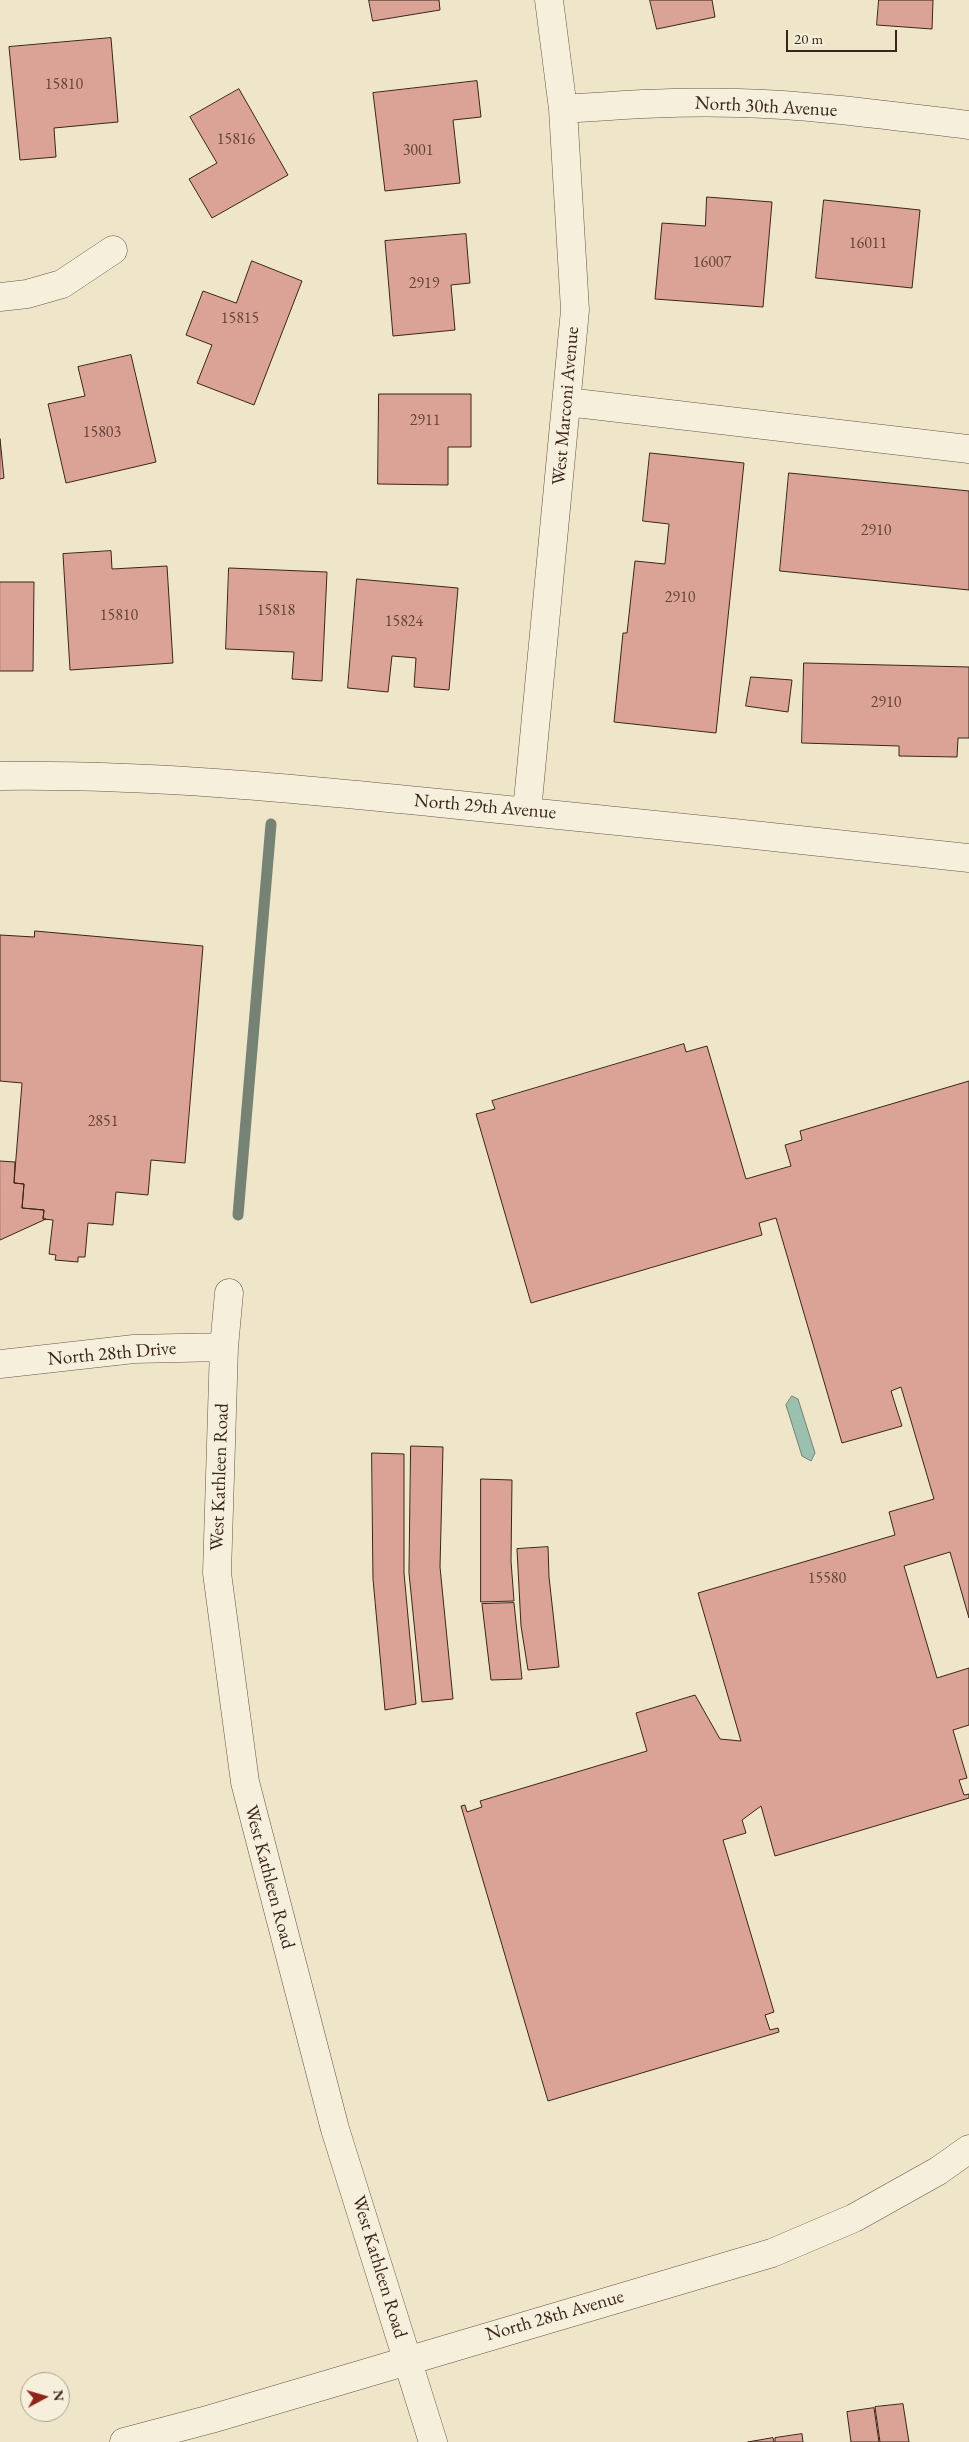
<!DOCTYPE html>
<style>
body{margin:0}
#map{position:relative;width:969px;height:2442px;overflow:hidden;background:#efe6c9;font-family:"EB Garamond",serif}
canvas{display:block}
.north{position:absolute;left:20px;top:2372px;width:50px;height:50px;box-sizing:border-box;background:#f5efdc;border:1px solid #ab9e8e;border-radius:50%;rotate:84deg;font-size:14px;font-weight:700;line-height:20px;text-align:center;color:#3b251a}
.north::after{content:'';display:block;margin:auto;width:18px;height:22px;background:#8f2418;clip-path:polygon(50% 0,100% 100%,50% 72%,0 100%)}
.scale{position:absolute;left:786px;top:30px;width:111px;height:22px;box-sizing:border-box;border:2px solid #3b251a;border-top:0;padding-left:6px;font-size:15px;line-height:18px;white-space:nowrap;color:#3b251a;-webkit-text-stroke:4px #f5efdc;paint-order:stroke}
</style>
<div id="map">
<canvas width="969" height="2442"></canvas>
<div class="north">N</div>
<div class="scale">20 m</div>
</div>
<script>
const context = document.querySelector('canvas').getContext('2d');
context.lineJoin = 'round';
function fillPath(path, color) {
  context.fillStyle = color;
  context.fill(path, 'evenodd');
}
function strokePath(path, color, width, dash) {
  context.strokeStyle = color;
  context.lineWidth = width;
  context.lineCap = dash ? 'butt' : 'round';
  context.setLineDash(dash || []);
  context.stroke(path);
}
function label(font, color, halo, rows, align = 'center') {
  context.font = font + ' "EB Garamond",serif';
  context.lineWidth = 5;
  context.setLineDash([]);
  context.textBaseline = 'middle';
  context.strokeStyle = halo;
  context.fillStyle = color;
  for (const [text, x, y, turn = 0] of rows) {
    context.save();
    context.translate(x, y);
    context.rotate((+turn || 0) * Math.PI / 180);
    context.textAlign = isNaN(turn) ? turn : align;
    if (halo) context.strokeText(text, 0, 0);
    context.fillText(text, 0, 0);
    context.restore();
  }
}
const water = new Path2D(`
 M792,1396L798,1399L815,1453L811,1461L802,1456L786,1405Z`);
fillPath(water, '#9bc0b0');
strokePath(water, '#758274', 1);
strokePath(new Path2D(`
 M238,1215L271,824`), '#758274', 11);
const building = new Path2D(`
 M369,0H439L440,10L373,21Z
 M650,0H712L715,17L657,29Z
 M879,0H933L932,29L877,25Z
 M111,38L118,122L54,128L56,157L20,160L9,47Z
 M477,81L481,117L453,120L460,183L385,191L373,93Z
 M239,89L288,175L212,218L189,179L217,163L190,117Z
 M707,197L772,202L763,307L655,299L662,223L705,226Z
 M824,200L920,210L912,288L816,278Z
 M466,234L470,283L451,285L455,330L393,336L385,241Z
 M252,261L302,281L254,405L197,383L212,345L186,335L203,291L236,303Z
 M131,355L156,462L66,483L48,404L85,396L78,367Z
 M379,394H471V447H448V485L378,484Z
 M0,439L4,478L0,479Z
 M650,453L744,463L716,733L614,722L623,633H627L635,561L665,564L669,524L643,521Z
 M789,473L969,491V590L780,571Z
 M111,551L112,569L167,566L173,663L70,670L63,554Z
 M229,568L327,572L322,681L292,679L294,652L226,649Z
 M357,579L458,588L449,690L414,687L416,658L392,656L388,692L348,688Z
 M0,582H34L33,671H0Z
 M804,663L969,667V738H958L957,757L899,756V746L802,743Z
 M751,677L792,680L788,712L746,706Z
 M35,931L203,946L185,1163L151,1160L148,1195L116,1192L113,1225L88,1223L85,1257H78V1262L55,1260L56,1255L49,1254L53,1220L43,1219L44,1210L22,1208L24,1184L14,1183L22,1083L0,1081V935L34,937Z
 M684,1044L686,1052L707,1046L746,1179L791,1166L785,1145L802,1140L800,1131L969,1081V1618L950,1552L904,1566L937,1678L969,1668V1725L953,1730L967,1778L959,1780L964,1795L969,1794V1798L775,1856L761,1806L742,1820L746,1833L723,1840L774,2012L765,2015L770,2030L778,2028L779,2032L548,2101L461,1806L465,1805L467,1812L482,1807L480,1801L647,1751L636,1713L695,1695L720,1739L741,1741L698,1593L895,1535L889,1512L934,1499L901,1387L891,1391L902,1426L842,1443L776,1218L759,1223L762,1235L531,1303L476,1114L495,1109L492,1101Z
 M0,1161L15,1162L14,1183L24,1184L22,1208L44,1210L43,1219H46L0,1240Z
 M411,1446L443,1447L440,1567L453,1699L422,1702L409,1573Z
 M372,1453L404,1454V1573L416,1704L385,1710L373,1579Z
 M481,1479L512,1480L511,1561L514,1601L481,1602Z
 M548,1547L549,1577L559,1667L528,1670L521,1626L517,1549Z
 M514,1603L522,1679L491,1680L482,1604Z
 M903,2404L909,2442H880L875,2407Z
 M874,2408L879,2442H851L847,2412Z
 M802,2434L803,2442H775V2438Z
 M773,2438L774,2442H748Z`);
fillPath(building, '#dba395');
strokePath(building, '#3b251a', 1);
const minor = new Path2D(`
 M563,109C621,105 680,101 738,103C815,105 892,116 969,125
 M0,297L27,294L62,284L113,250
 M567,402L969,449
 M0,776C150,774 299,789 449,804C622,821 796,839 969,858
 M527,811L575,310L563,109L549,0
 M229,1293L224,1347L217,1573L245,1782L335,2129L433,2442
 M0,1364L134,1349L224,1347
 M124,2442L211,2419L772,2253L854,2218L938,2171L969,2149`);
strokePath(minor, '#685546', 29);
strokePath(minor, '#f5efdc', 28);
label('16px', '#634439', null, [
 ["15810",64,85],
 ["15816",236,140],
 ["3001",418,151],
 ["16011",868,244],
 ["16007",712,263],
 ["2919",424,284],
 ["15815",240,319],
 ["2911",425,421],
 ["15803",102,433],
 ["2910",876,531],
 ["2910",680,598],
 ["15818",276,611],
 ["15810",119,616],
 ["15824",404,622],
 ["2910",886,703],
 ["2851",103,1122],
 ["15580",827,1579]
]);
label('19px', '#3b251a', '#f5efdc', [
 ["North 30th Avenue",766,107,3],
 ["West Marconi Avenue",566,406,-85],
 ["North 29th Avenue",485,807,5],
 ["North 28th Drive",112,1354,-5],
 ["West Kathleen Road",220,1477,-88],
 ["West Kathleen Road",269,1877,75],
 ["West Kathleen Road",379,2267,73],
 ["North 28th Avenue",555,2316,-16]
]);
</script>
